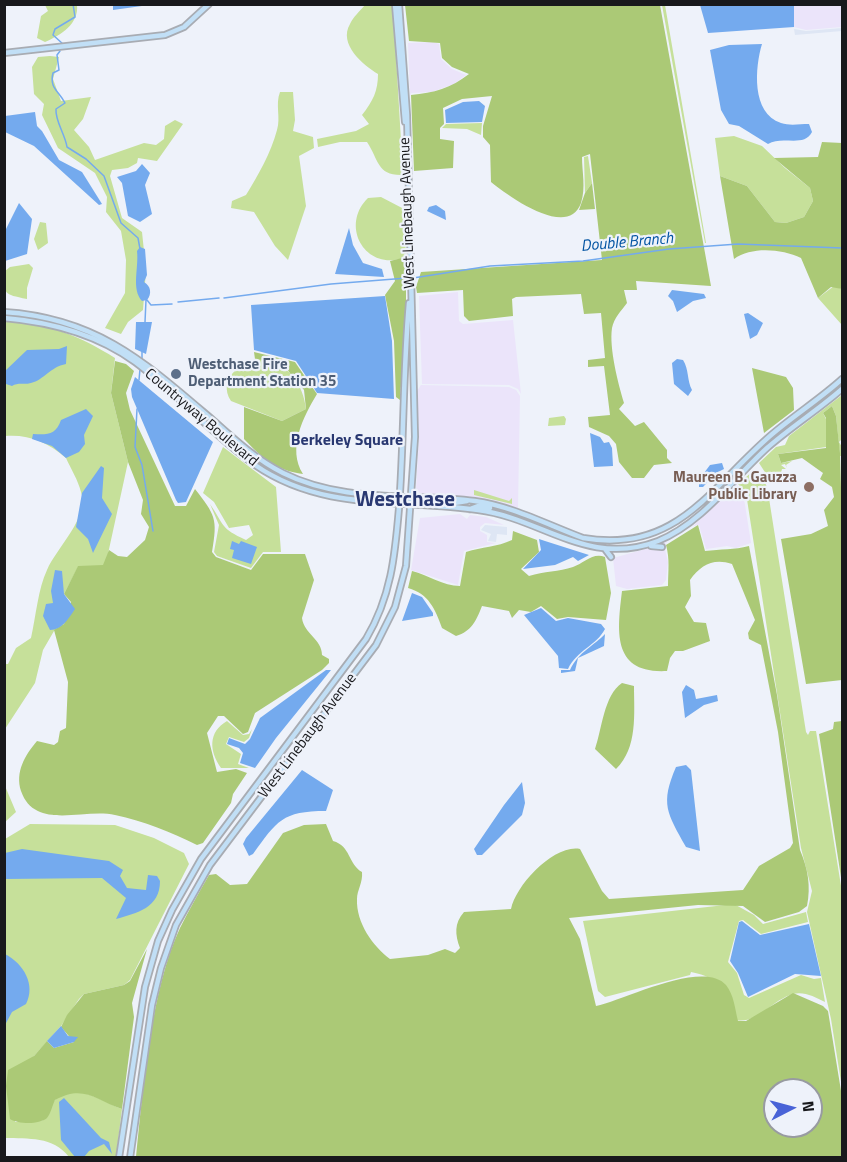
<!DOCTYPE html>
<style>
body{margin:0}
#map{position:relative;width:847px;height:1162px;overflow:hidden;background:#eef2fa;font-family:"Titillium Web",sans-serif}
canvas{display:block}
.frame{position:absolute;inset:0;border:6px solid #18191c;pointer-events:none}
.north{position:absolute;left:763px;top:1078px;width:60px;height:60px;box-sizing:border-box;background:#eef2fa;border:2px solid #989ba1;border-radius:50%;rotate:84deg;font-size:16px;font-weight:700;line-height:24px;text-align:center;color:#18191c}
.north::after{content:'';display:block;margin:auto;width:21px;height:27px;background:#4963d7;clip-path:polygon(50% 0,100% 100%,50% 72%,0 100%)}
</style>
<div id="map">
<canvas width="847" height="1162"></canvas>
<div class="frame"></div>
<div class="north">N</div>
</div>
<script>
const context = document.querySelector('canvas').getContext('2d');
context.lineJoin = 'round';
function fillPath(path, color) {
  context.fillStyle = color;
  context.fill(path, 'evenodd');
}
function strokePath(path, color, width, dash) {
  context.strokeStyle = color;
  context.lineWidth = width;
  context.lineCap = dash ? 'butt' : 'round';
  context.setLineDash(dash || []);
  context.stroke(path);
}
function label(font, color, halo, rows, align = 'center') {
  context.font = font + ' "Titillium Web",sans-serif';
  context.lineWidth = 4.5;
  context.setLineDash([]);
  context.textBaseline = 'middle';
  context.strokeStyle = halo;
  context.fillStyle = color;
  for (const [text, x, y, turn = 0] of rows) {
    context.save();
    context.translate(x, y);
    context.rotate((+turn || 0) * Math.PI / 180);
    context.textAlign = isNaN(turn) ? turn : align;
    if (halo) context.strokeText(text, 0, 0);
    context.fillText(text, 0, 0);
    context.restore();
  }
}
fillPath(new Path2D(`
 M794,5H842V27L806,30L794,27Z
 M433,42L439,44L441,59L452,69L466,75L454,84L432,92L411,93L410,96L408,43Z
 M458,292L459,321L463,324L513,320L521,394L518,389L509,385L422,384L419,296Z
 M421,385L509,387L516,390L520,396L518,508L471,498L420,494L416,489L419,438L417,391Z
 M736,484L743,492L751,543L736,548L727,546L706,549L699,525L693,526Z
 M460,514L467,519L470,515L486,517L504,525L485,523L480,527V531L487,535V542L496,543L464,551L458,585L411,570L420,518Z
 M668,541L664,545L668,562L666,580L662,585L627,589L616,586L613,558L653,547L662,550L664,547L660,544Z`), '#ebe4fa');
fillPath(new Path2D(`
 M842,28V31L795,35L794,29L806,31Z
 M485,525L507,527V535L497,534L496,542L488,541L491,534L481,530Z`), '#dee6f4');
fillPath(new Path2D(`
 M45,5H77C79,24 61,35 45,42L37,38L41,16L48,11Z
 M365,5H393L403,175C377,176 379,160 367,142H340L318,147L317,139L356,131L369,124L362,115C373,101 378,91 378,74C363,65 338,44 350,24C353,17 360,11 365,5Z
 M662,5H665L706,243H705Z
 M50,56L59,57L53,79L61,101L91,97L83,119L74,130L89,147L95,160L144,143L156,145L164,139L165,126L175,120L183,124L157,161L138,158L137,163L128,168L112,170L110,176L122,218L142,232L146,270L143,310L128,322L121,334L105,328L125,293L126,260L121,231L106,212L107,197L95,173L58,148L42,115L44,104L34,94L32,67L38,57Z
 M280,92H293L295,120L293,131L313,137L314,148L299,156L306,206L288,260L275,246L254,212L231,208L232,201L246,195C258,175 271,153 277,130C281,117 275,105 280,92Z
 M482,123L481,135L467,129L442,128L446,124Z
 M734,136L762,146L785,168L810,188L813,201L804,217L786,223L775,222L747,186L720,176L715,138Z
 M588,156L592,183L585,193L584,157Z
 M381,197L404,209L406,257C366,273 339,226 368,198Z
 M40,222L46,223L48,243L38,250L34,239Z
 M29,264L33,268L27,288V299C3,294 4,295 5,271L10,267Z
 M834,286L842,289V325L818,298Z
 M4,321C44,321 82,337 115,358L111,393L128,462L106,563L103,566L78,567L64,594V624L54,631L43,650L35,683L5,729V664H8L16,648L31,638C36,616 38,589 47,570C57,547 90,517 81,492C78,480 71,469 66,458C48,442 28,434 5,436Z
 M262,358C288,364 303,383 306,409L282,421L231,401C217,379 241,361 262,358Z
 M842,395V439L839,442L842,447V456H840L836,416L832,406L823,413L826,419V447L778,454L781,463L792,461L786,465L787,468L785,464L781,465L786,469H782L778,483H772L759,463L776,447L785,445L789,436Z
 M564,416L566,419L565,425L548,426L549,418Z
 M223,447L276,487L281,552H263L251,568L217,556L214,552L219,525L210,504C225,526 220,528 246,540L253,535L249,525L229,528L214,502L203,493Z
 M753,471L765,481L768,492L806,732L808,735L810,731H816L842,892V1088L831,1019L807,912L812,891L801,848L746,493L738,484Z
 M474,490L509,501L512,498V504L474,495Z
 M227,721L243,735L249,734L252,729L249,738L244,742L229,737L226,744L241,754L238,764L249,768H221C209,751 208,732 227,721Z
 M5,786L16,812L5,822Z
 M30,824L115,825L154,838L184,853L189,864L130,980L124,985L84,994L79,999L61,1026L34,1056L15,1122L42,1121C46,1115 50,1105 55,1100C73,1079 104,1103 122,1109L116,1157H69C53,1136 28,1139 5,1138V839Z
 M734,904L754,915L763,924L806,912L808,922L761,934L743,920L739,921L728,962L737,973L744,995L749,998L801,975L814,979L821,978L825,1002C815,997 804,991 793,994C769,1001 755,1029 729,1018C720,990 722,978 691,972L690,975L605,997L598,991L583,921Z`), '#c6e09a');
fillPath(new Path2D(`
 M405,5H660L711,286L636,281L637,290H624L627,303C621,311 614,318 612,328C609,348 618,383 624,403L619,409L635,426L644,422L667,450V458L672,463L654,465L644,478H632L619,462L616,444L609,436L589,427L588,417L610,415L604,366L588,367V360L605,358L601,313L584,314L581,294L516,297L512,299L513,316L469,321L464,316L463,290L417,293L416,287L421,272L602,260L590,154L582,157C582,172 586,188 581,203C568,240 507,195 491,182L490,145L483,137V126L492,96L462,99L443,108L444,124L440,128V139L454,141L453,168L414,171L411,95C434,93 451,88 469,74L452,67L442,58L440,43L409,41Z
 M822,142L842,143V289L831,287L818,298L801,258C782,249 752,246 734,259L720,176L747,186L775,222L786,223L804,217L813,201L810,188L774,158L818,157Z
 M592,183L595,209L579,210L585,193Z
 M406,257V313L400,400L396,397L394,341L385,295L395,281L390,261Z
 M254,352L295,362L317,394C303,417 287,449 303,474C277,471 261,457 244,439V407L282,421L306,409L304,390L285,367L273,361L255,359Z
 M115,361L126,364L134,371L126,393L130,410L175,506H186L195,489C215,515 218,518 212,552L216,557L251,570L263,554H305L314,580L302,618C304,634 322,639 322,655L329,659V663L322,670L255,713L248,732L243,734L224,716H218L207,733L217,772L236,769L247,773L233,794L231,803L203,843L197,845C171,832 144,821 115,815C83,808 35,831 21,791C15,772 25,755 37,741L54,745L58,742L60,731L66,728L68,682L54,630L64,624L71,602L64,594L78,566L103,565L109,550L118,556L127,557L145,540L149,527L141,514L143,500L128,462L111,393Z
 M752,368L786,377L793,388L794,410L764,433Z
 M832,406L836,416L840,453L842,522V680L806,684L781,539L811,534L828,526L824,510L834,497L832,487L820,479L823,473L802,458L781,463L778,454L826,448V418L823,413Z
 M698,525L705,551C721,549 734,550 749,546L777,695L800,850C808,869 811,886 807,906L799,912L765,922L743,906L698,905L569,918L580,939L596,1006C624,1000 703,959 726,985C734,995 735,1009 738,1021H746L793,993L823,1006L828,1011L842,1097V1157H136C143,1089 151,989 180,928C189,910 199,892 209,875L216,874L230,885L247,884L283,833L304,825L326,824L333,841C351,846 348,864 362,872C363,883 357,890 357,899C356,923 373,946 390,959L428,955L445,949L455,953L460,948C455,935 454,923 464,912L511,909C516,885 554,844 580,849L602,891L609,899L743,890L759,866L790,848L793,843L778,732L761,645L749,639L748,633L755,620L732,564C713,558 701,565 690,580L691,596L685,607L694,622L706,623L710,641L683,651H675L670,658L667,671C612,674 617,632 622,591L668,586C668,571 670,559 666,545ZM775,1090H811V1126H775Z
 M513,531L537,540L539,552L521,569L529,576C544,571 559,572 573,567C584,563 593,552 605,557L611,593L606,620L568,617L557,619L541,606L531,612L519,610L512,618L509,611L482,606C476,621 472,631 456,636L442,628C435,609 429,594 408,588L412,571C428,575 443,586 460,586L466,552C482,547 497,547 512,540Z
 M622,683L634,686C634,713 638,748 616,769L595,749C602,729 604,695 622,683Z
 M842,721V884L819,734L833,729L834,722Z
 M147,949L132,1003L134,1017L122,1109C95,1100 84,1084 55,1100C52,1106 51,1113 47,1118C39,1125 18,1124 10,1119L6,1086L8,1070L34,1056L47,1041L54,1048L74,1042L61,1027L67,1015L84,994L124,985L130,981Z`), '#abc976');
fillPath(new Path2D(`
 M113,5V4L149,5L113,10Z
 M700,5H794V27L708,33Z
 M762,44C755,67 751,113 781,123C790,126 799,124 809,124L812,132C804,148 782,135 768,144L739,126L729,124L721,110L710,50L729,45Z
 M479,101L485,106L482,122L446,123L445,110L463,102Z
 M35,112L37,126L42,131L59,160L82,172L102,204L99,205L34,146L5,132V116Z
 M142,164L150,173L145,185L152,214L140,222L128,216L122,183L117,177L136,171Z
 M19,203L32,219L27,254L5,261V231Z
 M436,205L445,211L446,220L427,211L429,207Z
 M349,228L353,245L363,263L382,269L384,277L335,274Z
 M140,247L145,249L147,275L144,282C151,286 152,294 147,300L142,301C131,289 139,268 137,251Z
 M672,290L704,294L706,298L693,301L677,312L673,301L668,296Z
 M385,296L392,341L394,399L317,393L296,361L254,350L251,305Z
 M748,313L763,323L757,335L750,339L744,314Z
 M136,322H152L146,354L135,349Z
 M67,346L66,364C50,367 44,380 31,383C24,385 18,382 12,386L6,384L5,371L27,350L59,349Z
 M677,359L683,360C689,369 687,381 692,390L688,396L674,384L672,363Z
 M135,377L213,442L186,502L178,503L176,500L132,397L131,389Z
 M86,409L93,416L84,435L85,444L79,452L66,458L52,446L32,439L33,434C47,435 56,435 61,420Z
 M590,433L600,437L604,443L609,442L612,448L613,466L594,467Z
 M722,463L724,469L716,473L703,487H699V473H704L710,465Z
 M101,466L104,468L102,498L112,514L93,553L88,539L76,527L82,493Z
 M539,539L545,541L589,555L578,561L573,557L555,565L523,569L541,550Z
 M232,541L239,544L241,541L257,547L251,564L232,558L234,550L230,549Z
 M55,570L62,571L64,594L75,609C69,618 62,630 50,630L43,616L46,604L53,603L51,591Z
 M412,593L422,597L433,613V616L402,621Z
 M541,608L556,621L568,618L601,624L605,629C596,646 577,650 568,669L559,668L558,656L524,615Z
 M605,634L604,646L578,658L575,671L561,673V670H570C578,652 595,645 605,634Z
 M326,670H331L276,738L255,768L240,763L243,753L239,748L227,744L229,738L245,744L250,739L260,718Z
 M686,685L694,690L696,699L717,695L718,701L704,705L685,718L682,692Z
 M686,765L691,770L700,851L686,847C667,813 660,804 676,767Z
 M302,770L333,790L326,811C282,811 277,821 253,854L249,856L243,844L246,838Z
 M522,782L525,803L522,815L482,855H477L474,849L504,805Z
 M22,849L109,861L123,870L120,876L127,888L146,890L148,875L157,876L160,881C160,908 137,913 116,919L126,898L102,878L5,879V853Z
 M742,921L760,935L809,924L821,976L795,974L748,997L738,973L730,961L739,922Z
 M5,954C24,964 36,985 26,1004L12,1012L5,1025Z
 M61,1026L68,1036L78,1037L74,1042L54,1048L47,1041Z
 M64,1098L101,1138L109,1142L112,1154L104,1144L89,1151L84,1157H75L61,1140L59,1102Z`), '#74aaee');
strokePath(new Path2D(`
 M63,44L53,35L55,29L75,17L73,4
 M60,51L57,55L59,70L53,73C49,88 59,91 65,103L56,109C55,121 65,134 67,147L86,159L104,176L121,223L138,238L140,249
 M413,278L490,266L583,261L669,249L738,244L842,248
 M224,298L331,284L407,278
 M147,300L151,305L172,304
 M178,302L219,298
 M145,322L146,300
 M142,359V351
 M139,380L140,369
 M137,409L135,447L142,465L153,531`), '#74aaee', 1.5);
const secondary = new Path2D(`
 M395,4L405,122
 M4,53L165,35L184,27L209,4
 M4,312C98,318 146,363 214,421C235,440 257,460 283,473C343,503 410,493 475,501C512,506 548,525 583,538C676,554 709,489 770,436C793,416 820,399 842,379
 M4,318C50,322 98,335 135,362C177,393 212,435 255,465C323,512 401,499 478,510C542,518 588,568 658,541C702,523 733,479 767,448C791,427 818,410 842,389
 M441,505L467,501
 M470,509L478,506L490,508
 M651,546L662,547
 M605,549L611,557
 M119,1158L145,987L158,941L172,910L201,859L366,639C391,597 395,556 399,508C404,440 403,371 409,303
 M130,1158L152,1005L161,968L176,925L210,865L376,645L395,607L406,566L415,437L407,115L399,4`);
strokePath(secondary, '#a8acb3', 8);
strokePath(secondary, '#c1dff6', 4.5);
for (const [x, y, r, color] of [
 [176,374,6,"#5c6f8a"],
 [809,487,6,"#8d6e63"]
]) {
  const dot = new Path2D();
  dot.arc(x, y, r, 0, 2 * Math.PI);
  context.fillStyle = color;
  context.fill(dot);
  strokePath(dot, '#eef2fa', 2);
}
label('15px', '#18191c', '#eef2fa', [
 ["West Linebaugh Avenue",408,213,-92],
 ["Countryway Boulevard",201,418,40],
 ["West Linebaugh Avenue",308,736,-53]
]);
label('bold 15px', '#4e5e75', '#eef2fa', [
 ["Westchase Fire",188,365],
 ["Department Station 35",188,382]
], 'left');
label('bold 15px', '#785e54', '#eef2fa', [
 ["Maureen B. Gauzza",797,478],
 ["Public Library",797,495]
], 'right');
label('italic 16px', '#0253a2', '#eef2fa', [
 ["Double Branch",627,243,-5]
]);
label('bold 16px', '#293871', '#eef2fa', [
 ["Berkeley Square",347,441]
]);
label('bold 21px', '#293871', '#eef2fa', [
 ["Westchase",405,501]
]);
</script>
